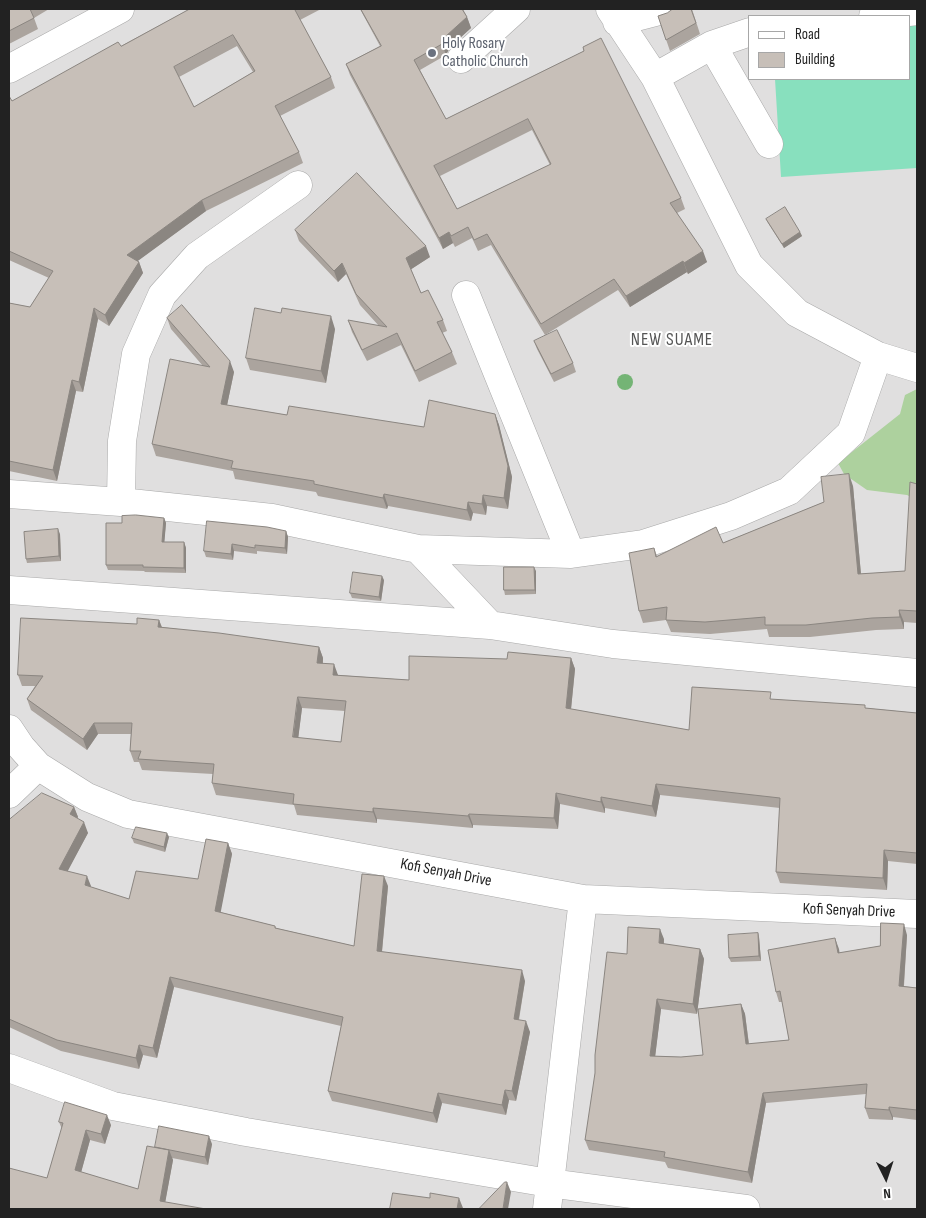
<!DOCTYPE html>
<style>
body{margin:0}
#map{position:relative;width:926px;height:1218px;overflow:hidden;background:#f2efe9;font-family:"Sofia Sans Condensed",sans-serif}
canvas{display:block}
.frame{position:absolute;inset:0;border:10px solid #222;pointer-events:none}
.legend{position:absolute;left:748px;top:15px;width:162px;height:65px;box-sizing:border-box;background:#fff;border:1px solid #a7a7a7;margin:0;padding:6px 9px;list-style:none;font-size:15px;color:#222}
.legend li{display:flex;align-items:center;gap:10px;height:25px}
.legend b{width:25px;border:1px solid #a7a7a7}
.north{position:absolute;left:861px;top:1153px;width:50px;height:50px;-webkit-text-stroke:4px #fff;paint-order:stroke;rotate:176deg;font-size:14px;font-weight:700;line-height:20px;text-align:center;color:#222}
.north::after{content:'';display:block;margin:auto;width:18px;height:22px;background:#222;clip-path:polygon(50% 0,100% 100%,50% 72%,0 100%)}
</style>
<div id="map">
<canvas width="926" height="1218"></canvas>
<div class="frame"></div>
<ul class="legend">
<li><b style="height:6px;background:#fff"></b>Road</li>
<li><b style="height:14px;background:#c7bfb8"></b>Building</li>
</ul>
<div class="north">N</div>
</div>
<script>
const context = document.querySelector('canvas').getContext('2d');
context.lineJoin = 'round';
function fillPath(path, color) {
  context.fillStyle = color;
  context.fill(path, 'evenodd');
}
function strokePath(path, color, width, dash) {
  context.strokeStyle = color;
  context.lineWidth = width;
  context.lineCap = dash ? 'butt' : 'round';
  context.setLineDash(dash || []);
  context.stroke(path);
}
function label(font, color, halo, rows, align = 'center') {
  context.font = font + ' "Sofia Sans Condensed",sans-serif';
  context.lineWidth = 4;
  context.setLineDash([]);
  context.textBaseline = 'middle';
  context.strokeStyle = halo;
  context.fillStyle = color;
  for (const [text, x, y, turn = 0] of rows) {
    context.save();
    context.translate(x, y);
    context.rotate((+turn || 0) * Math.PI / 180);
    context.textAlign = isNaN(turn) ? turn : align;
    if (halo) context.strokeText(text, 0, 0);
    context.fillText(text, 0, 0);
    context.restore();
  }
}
fillPath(new Path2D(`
 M9,9H917V1209H9ZM750,16H910V79H750Z`), '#e0dfdf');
fillPath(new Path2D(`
 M917,389V500L907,495L867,490L844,474L838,463L900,414L905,395Z`), '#add19e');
fillPath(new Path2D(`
 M917,24V168L781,177L775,79H910V25Z`), '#88e0be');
const minor = new Path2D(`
 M610,9L655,77L749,265L797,313L878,356L917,368
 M873,16L917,11
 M617,22L667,9
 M712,45L769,144
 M461,59L516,9
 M9,69L120,9
 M655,77L712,45L750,32
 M466,295L571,554
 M9,494L121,502L272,518L418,549L571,554L643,544L731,516L789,491L851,433L878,356
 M121,502L122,441L136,354L162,295L197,256L298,185
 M418,549L490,625
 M9,590L490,625L613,644L917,673
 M9,729L21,747L38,766L87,797L128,814L583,899L917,914
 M9,794L38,766
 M9,1068L113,1106L246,1132L549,1183L746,1209
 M547,1209L583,899`);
strokePath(minor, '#a9a9a9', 29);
strokePath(minor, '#fff', 28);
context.fillStyle = '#74b475';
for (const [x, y] of [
 [625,382]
]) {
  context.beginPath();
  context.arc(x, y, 8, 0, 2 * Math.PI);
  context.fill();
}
fillPath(new Path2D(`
 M9,9H49L34,18L38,29L9,44Z
 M190,9H321L300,20L331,77L335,88L280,116L299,152L303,163L206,211L137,261L139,262L143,273L109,326L98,319L83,392L76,391L57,481L9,471V303L30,307L49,278L9,260V96L12,101L121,46ZM237,46L253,72L194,107L179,77Z
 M360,9H464H463L467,17L471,28L450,47L446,55L420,70L446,119L584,51L583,47L681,198L685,209L677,213L707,262L688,274L687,272L630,307L618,290L545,335L491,245L478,251L472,238L455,247L453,243L443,249L350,75L346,64L380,46ZM532,130L550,165L457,209L440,176Z
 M692,9L700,34L670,51L658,16Z
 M766,219L800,232L802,236L784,248L768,223Z
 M295,230L430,257L411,269L421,293L443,320L447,331L442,333L452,352L457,364L419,382L401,345L367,361L352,332L348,320L379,326L360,305L346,274L338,282L299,241Z
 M167,318L234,372L227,405L287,415L424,427L495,414L499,425L512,477L508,509L487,506L486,515L473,513L471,521L388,506L387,509L318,496L316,492L235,479L233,471L156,456L152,444L203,366L171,329Z
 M335,329L326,383L250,370L246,358Z
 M534,341L573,363L576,372L554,382L537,349Z
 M917,484V623L904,622V629L876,630L810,637H769L767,629L710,634L671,632L666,620L643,623L639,611L654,548L657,556L723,543L824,502L853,486L861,574L905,571Z
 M164,518L166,523L164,542H184L186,548V573L145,572L144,571L108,570L106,565L122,523Z
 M286,531L288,537L287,554L257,551V554L234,551L233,560L206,557L204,551Z
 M60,534L61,561L27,563L26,559Z
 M536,571V594L505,595L504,590Z
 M384,580L381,601L352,598L350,593Z
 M159,620L162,627L319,647L323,658V664L338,675L409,680L507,659L571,658L575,669L571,709L689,730L773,699L917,713V864L888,861L887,890L780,883L776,872L780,808L660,795L656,817L605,808V813L560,804L558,829L473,825V828L377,819V823L297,815L294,805L216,795L212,783L213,774L142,770L139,762H134L130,751L131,734H98L87,750L31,710L27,699L35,686H22L18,675L137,624ZM302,708L345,711L341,742L298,738Z
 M74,807L78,817L77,818L88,833L67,871L91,886V887L129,899L198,879L228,843L232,854L220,912L275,926L276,928L354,946L388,886L382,952L525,981L519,1020L530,1032L516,1101L509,1100L506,1115L442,1103L437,1123L332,1101L328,1091L341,1026L174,987L157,1058L143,1055L139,1069L61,1051L9,1027V820Z
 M169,837L165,852L134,843L132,838Z
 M758,933L759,937L761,961L731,962L729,958Z
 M907,935L904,986L917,988V1120L893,1117V1120L869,1119L865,1108L866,1094L766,1103L752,1183L668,1168L665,1162L589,1150L585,1140L627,954L664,939V944L700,949L704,959L697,1014L661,1009L655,1056L681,1057L703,1055L741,1004L745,1014L749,1044L789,1040L782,1002H779L776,992L839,949V953L880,946Z
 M59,1122L111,1125L105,1144L90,1140L81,1172L138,1189L155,1147L212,1144L208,1165L172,1158L173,1160L165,1202L9,1209L47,1178L62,1129Z`), '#aba49e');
fillPath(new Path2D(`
 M467,17L471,28L450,47L446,55L442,44L446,36Z
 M202,200L206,211L131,266L127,255Z
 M449,232L453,243L443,249L439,238Z
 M800,232L802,236L784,248L782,244Z
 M426,246L430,257L410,270L406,258Z
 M703,251L707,262L688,274L684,263Z
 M683,261L687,272L630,307L626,296Z
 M139,262L143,273L109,326L105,315Z
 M342,263L346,274L338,282L334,271Z
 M94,308L98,319L83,392L79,382Z
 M331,316L335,329L326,383L321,371Z
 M230,361L234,372L225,415L221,404Z
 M72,380L76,391L57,481L53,470Z
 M495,414L499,425L512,477L508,509L504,498Z
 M849,474L853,486L862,586L858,574Z
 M384,494L388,506L387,509L383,498Z
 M483,495L487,506L486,515L482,504Z
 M468,502L473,513L471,521L467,510Z
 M164,518L166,523L164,547L162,542Z
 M58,529L60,534L61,561L59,556Z
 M286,531L288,537L287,554L285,548Z
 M184,542L186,548V573L184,568Z
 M232,544L234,551L233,560L231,554Z
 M534,567L536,571V594L535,590Z
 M382,576L384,580L381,601L379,597Z
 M899,610L904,622V629L900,617Z
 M159,620L163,631L158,627Z
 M319,647L323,658L322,674L317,663Z
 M571,658L575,669L570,719L566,708Z
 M334,664L338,675H333Z
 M298,697L302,708L297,748L293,737Z
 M94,723L98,734L87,750L83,739Z
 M656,784L660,795L656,817L652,806Z
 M556,793L560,804L558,829L554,818Z
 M601,797L605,808V813L601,802Z
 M74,807L78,817L74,824L70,814Z
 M373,808L377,819V823L373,812Z
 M469,814L473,825V828L468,816Z
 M84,822L88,833L63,880L59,869Z
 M167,833L169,837L165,852L164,847Z
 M228,843L232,854L219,921L215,911Z
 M884,850L888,861L887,890L883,878Z
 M87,876L91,886L89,895L85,885Z
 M384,876L388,886L381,961L377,951Z
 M904,924L907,935L903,996L899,986Z
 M660,929L664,939L663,954L659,943Z
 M758,933L759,937L761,961L759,956Z
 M835,938L839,949L841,963L838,953Z
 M700,949L704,959L697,1014L693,1004Z
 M522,970L525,981L517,1029L514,1019Z
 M170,977L174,987L157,1058L153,1048Z
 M657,999L661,1009L654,1066L650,1056Z
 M741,1004L745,1014L750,1054L746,1044Z
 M526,1021L530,1032L516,1101L512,1091Z
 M139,1045L143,1055L139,1069L136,1058Z
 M505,1090L509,1100L506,1115L502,1105Z
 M438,1093L442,1103L437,1123L433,1113Z
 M763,1093L766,1103L752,1183L748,1172Z
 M889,1107L893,1117V1120L889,1110Z
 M107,1115L111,1125L105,1144L101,1134Z
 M86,1130L90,1140L79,1180L75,1170Z
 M209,1136L212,1144L208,1165L205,1157Z
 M169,1150L173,1160L164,1209L160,1201Z
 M507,1182L511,1192L508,1209H503Z
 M459,1198L463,1208V1209H457Z`), '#8b8681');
const building = new Path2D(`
 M9,9H30L34,18L9,31Z
 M190,9H297L295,10L331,77L275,106L299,152L202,200L127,255L139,262L105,315L94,308L79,382L72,380L53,470L9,461V303L30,307L53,271L9,251V96L12,101L118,42L121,46ZM233,35L255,71L194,107L174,67Z
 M361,9H462L467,17L446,36L442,44L414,60L446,119L584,51L583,47L601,38L681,198L670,203L703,251L684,263L683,261L626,296L614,279L541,324L487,234L474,240L468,227L451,236L449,232L439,238L346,64L381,46ZM528,119L551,164L457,209L434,166Z
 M673,9H691L696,23L666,40L658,16L667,13Z
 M357,173L426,246L406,258L421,293L428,290L443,320L437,322L452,352L415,371L397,333L362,350L348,320L387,327L356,294L342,263L334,271L295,230Z
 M785,207L800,232L782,244L766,219Z
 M182,305L230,361L221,404L287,415L289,406L424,427L429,400L495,414L508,466L504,498L483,495L482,504L468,502L467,510L384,494L383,498L314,484V481L231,468L233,461L152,444L170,359L210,367L167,318Z
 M255,308L281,313L282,308L331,316L321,371L246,358Z
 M557,330L573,363L551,374L534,341Z
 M849,474L858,574L905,571L910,482L917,484V611L899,610L900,617L872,618L806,625H765V617L705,622L666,620L667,607L639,611L629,553L654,548L656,557L716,527L723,543L824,502L821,477Z
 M136,515L164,518L162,542H184V568L143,567V565H106V523H122V516Z
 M207,521L267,527L286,531L285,548L255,545V548L232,544L231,554L204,551Z
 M58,529L59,556L26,559L24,532Z
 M504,567H534L535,590H504Z
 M353,572L382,576L379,597L350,593Z
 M21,618L137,624V618L159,620L158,627L219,633L319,647L317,663L334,664L333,675L409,680V656L507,659L508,652L571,658L566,708L689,730L692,687L771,692L770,699L865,705V708L917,713V853L884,850L883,878L776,872L780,798L656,784L652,806L601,797V802L556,793L554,818L469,814L468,816L373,808V812L293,804L294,794L212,783L214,764L138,759L141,751H130L132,723H94L83,739L27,699L43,676L18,675ZM298,697L346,701L341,742L293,737Z
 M42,793L74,807L70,814L84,822L59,869L87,876L85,885L129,899L136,871L198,879L206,839L228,843L215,911L275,926V928L354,946L362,874L384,876L377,951L522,970L514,1019L526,1021L512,1091L505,1090L502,1105L438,1093L433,1113L328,1091L343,1017L170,977L153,1048L139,1045L136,1058L57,1040L9,1019V820Z
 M136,827L167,833L164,847L132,838Z
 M881,923L904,924L899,986L917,988V1110L889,1107V1110L865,1108L867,1084L763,1093L748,1172L664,1157L665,1152L585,1140L595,1073V1055L607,952L627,954L628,927L660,929L659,943L700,949L693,1004L657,999L650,1056L681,1057L703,1055L698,1009L741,1004L746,1044L789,1040L780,991L776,992L768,950L835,938L838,953L880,946Z
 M758,933L759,956L729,958L728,935Z
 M65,1102L107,1115L101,1134L86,1130L75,1170L138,1189L147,1146L169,1150L160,1201L206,1209H9V1168L47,1178L63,1123L59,1122Z
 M159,1126L209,1136L205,1157L155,1147Z
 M505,1182H507L503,1209H479Z
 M393,1193L430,1198V1193L459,1198L457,1209H390Z`);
fillPath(building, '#c7bfb8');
strokePath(building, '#8b8681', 1);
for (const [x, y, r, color] of [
 [432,53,5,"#6b7280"]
]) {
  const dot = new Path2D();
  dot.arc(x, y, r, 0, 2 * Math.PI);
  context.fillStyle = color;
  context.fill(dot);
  strokePath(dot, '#fff', 2);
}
label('16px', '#5b616d', '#fff', [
 ["Holy Rosary",442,44],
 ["Catholic Church",442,62]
], 'left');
label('16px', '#222', '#fff', [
 ["Kofi Senyah Drive",446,873,11],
 ["Kofi Senyah Drive",849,911,2]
]);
context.letterSpacing = '1px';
label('18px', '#555', '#fff', [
 ["NEW SUAME",672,340]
]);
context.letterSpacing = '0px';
</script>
